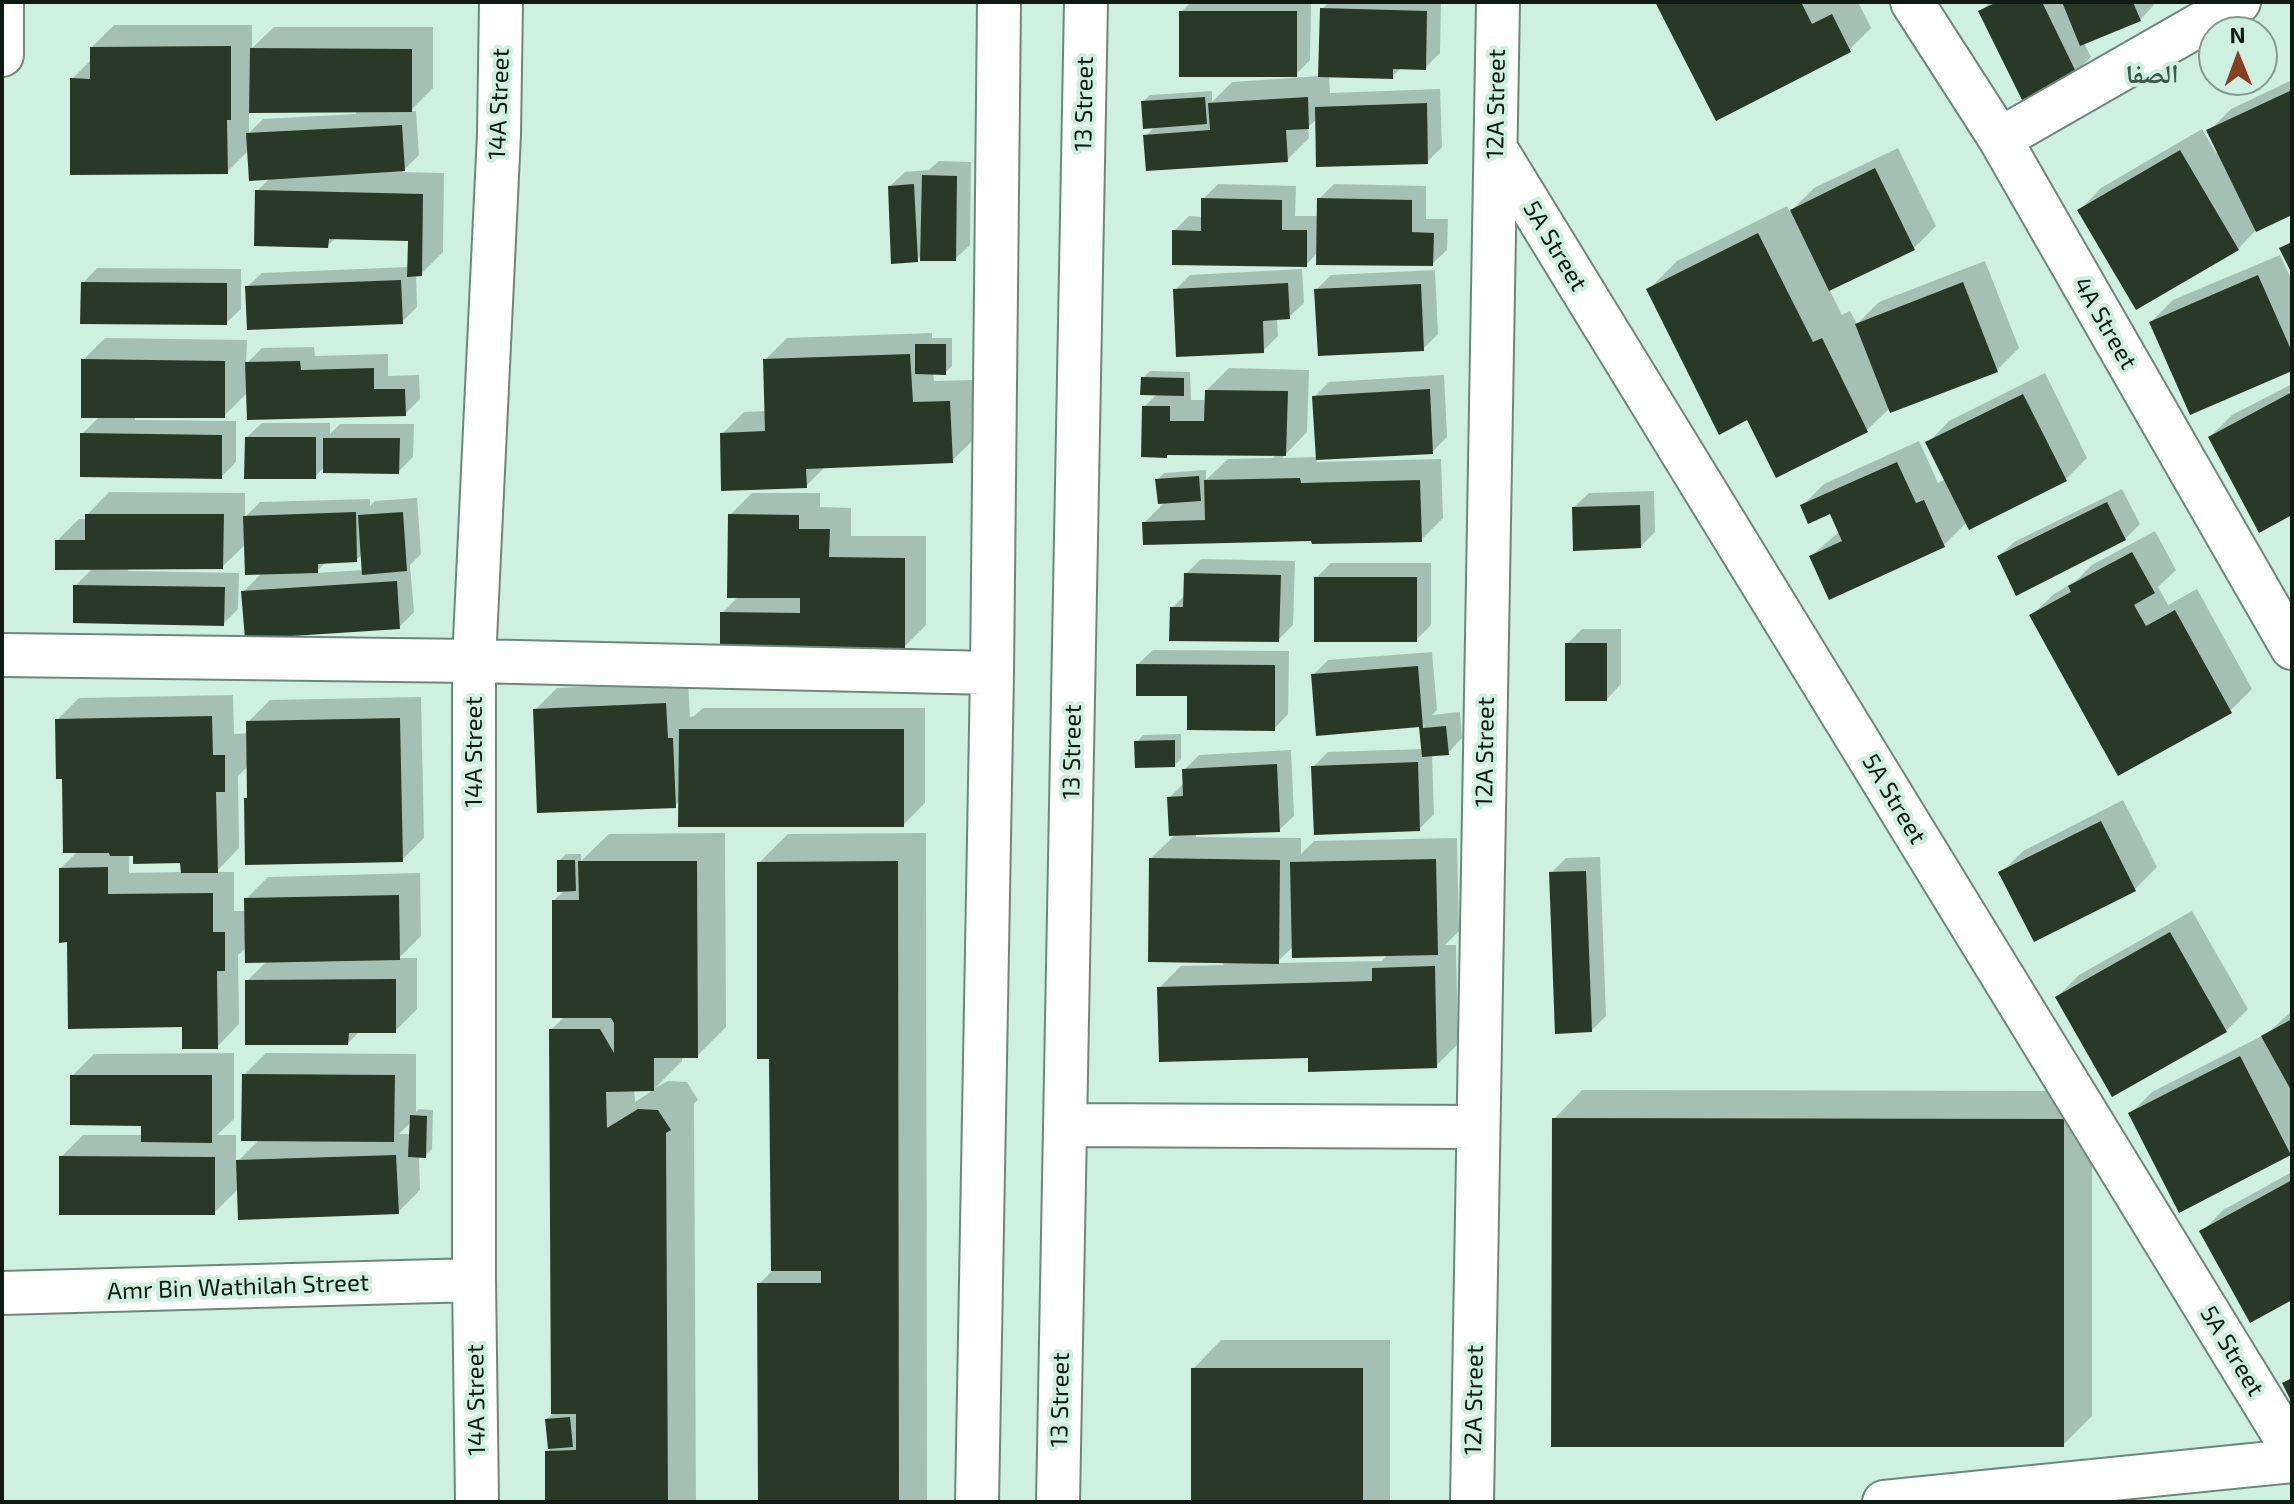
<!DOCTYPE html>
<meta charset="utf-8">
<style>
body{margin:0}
#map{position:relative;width:2294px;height:1504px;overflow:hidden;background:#cfefe1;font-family:"Exo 2",sans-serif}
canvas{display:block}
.frame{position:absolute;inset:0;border:4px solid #0f1a15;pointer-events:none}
.north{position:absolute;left:2198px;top:16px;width:80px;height:80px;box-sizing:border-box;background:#cfefe1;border:2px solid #829a8f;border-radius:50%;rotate:359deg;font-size:22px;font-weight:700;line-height:32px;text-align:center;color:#0f1a15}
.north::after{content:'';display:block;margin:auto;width:28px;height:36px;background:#873f21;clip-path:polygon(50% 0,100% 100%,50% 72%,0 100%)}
</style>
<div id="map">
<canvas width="2294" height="1504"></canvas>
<div class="frame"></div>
<div class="north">N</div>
</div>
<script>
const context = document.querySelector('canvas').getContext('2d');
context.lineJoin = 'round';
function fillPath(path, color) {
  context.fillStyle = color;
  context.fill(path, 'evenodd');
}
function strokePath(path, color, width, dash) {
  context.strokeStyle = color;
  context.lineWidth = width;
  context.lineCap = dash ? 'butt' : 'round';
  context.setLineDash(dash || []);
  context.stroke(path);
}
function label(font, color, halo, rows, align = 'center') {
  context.font = font + ' "Exo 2","Noto Naskh Arabic",sans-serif';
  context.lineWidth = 8;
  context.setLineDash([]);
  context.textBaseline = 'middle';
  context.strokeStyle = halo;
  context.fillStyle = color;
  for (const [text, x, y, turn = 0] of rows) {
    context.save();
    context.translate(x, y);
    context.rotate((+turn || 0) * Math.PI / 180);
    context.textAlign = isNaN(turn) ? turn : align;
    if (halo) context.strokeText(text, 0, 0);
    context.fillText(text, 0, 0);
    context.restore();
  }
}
fillPath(new Path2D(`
 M1191,2H1311L1310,60L1295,75L1181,12Z
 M1329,2H1441L1440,53L1425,68L1402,67L1392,77L1329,75L1330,93L1440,89L1442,147L1427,162L1317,119L1308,127L1309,138L1287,160L1146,136L1155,126L1143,102L1150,95L1212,91V102L1232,82L1320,76L1322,9Z
 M1657,2H1858L1871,28L1849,50Z
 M1990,2H2153L2154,5L2140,20L2084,43L2091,57L2076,72L1981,11Z
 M114,25H252V48L274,27H433V88L410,111H416L419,155L402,172L444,173L443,252L421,274L416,275L417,307L402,322L247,287L262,273L409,267L410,239L336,238L327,246L257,191L271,177L249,150L227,172L72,79L92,59V47ZM249,110H356V114L263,119L249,133Z
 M2292,80V213L2256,230L2238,249L2080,210L2101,188L2202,129L2216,153L2219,151L2209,131L2231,109Z
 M1898,148L1936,226L1914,248L1829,289L1842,315L1850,311L1857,324L1879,302L1985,261L2019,348L1997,370L1890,408L1867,430L1748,417L1649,289L1677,261L1787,206L1790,212L1814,188Z
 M939,161L971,162L970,245L955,259L922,255L917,260L890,186L905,172L929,170Z
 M1218,184L1296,186L1295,216H1319V199L1334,184L1426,186V219H1448L1447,250L1432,264L1318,252L1306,265L1174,231L1189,216L1203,217V199Z
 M2280,255L2292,281V369L2151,322L2173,300Z
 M97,268L241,269V309L226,323L83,283Z
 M1302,269L1304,303L1289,317L1277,318L1278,336L1263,351L1175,290L1190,275Z
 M1435,270L1438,334L1423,349L1316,290L1331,275Z
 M932,333V338H952V366L945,373L933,372L934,381L972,380L974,439L952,461L826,466L806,486L722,434L744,412L767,411L765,360L787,338Z
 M105,338L247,340L246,364L262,348L314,347L315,356L388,354V376L419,375L420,399L405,414L248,392L224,416H135V420L236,421V462L221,477L82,434L100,416L83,360Z
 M1229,368L1309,370L1307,432L1282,458L1318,457L1314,397L1329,382L1444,375L1447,437L1432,452L1316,458L1317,462L1441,459L1443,518L1421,540L1313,539L1144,523L1165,502L1157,480L1164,473L1206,470V480L1228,459L1274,458V454L1169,453L1144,407L1157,394L1143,378L1150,371L1190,372L1191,400H1207V390Z
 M2045,373L2087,458L2065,480L1967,522L1944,545L1811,556L1839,532L1831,511L1802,506L1824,484L1919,441L1938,483L1946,479L1928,443L1949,421Z
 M2292,384V513L2210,437L2232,415Z
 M262,423H330V434L340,424H414L413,457L398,472L325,466L315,477L247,437Z
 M2122,489L2140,524L2125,539L1999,556L2014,542Z
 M1654,491L1655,532L1641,546L1574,507L1589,493Z
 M109,492L245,493V517L260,502L370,499V506L375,501L417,498L421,554L410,565L414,612L399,627L243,592L262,573L246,544L222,567L128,568V571L239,573L238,609L223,624L75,586L93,568L57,541L79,519H87V515ZM363,554L364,570L315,573L327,561L356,560Z
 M752,493H820V507L851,508V536H926V625L904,647L837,646L829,654L722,613L739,596L730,515Z
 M2155,531L2176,570L2158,587L2168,605L2197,589L2252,689L2230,711L2032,615L2054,594L2076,581L2092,565Z
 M1201,559L1295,561L1293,625L1278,640L1172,608L1186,594V574Z
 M1331,563H1431V625L1416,640L1316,578Z
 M1582,629H1621V684L1607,699L1567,644Z
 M1153,650L1289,651L1288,714L1274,729L1189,694L1138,664Z
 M1432,652L1437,710L1432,715L1460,712L1462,738L1448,753L1432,754L1434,814L1419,829L1313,767L1328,752L1423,749L1421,729L1425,725L1318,733L1313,675L1328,660Z
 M688,682L690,717L694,716L703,708H925V803L903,825L680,800L675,806L535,710L557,688Z
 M233,695L234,734L248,733V722L270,700L421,697L424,838L402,860L246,799L249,796V765L238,776L239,848L216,872H234V911H246V899L268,877L420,873L421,936L399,958H417V1009L395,1031H360L348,1043L247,981L267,961L247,947L238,955L239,1024L217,1047L184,1025L69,940L61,868L78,851L57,720L79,698ZM129,854L182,861L183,872L129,873Z
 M1181,734V759L1175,765L1137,742L1143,735Z
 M1291,750L1294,816L1279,830L1196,833V837L1301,838V854L1314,841L1457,838L1459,931L1445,945H1456L1458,1044L1436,1066L1310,1055L1159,988L1181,966L1224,965L1151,858L1176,834L1169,798L1185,782L1184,770L1199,755ZM1294,946L1388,954L1382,961L1276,963Z
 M2123,800L2157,867L2135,889L2001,873L2023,851Z
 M725,833L726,1027L697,1056H682V1061L655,1088L668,1081L687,1082L698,1100L694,1104L696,1502H547V1452L550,1449L547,1419L553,1414L551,1030L565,1016L554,900L565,890L559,861L566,854H581V861L609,834ZM634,1089H655L635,1102Z
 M926,833L927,1502H760L759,1284L773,1270L771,1057L759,863L788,834Z
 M1600,857L1606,1016L1592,1030L1551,873L1566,858Z
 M2192,911L2248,1009L2226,1031L2057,997L2079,975Z
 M2292,1011V1151L2289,1154L2130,1114L2152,1092L2262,1036L2263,1037Z
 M234,1053V1119L217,1135H236V1163L260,1139L244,1075L266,1053L416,1054V1112L419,1109L433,1110L432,1149L425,1156H419L420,1190L398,1212L239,1188L214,1213L61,1157L83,1135H143V1124L72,1076L94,1054ZM411,1122V1134H399Z
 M1582,1090L2092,1091V1416L2063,1445L1554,1119Z
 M2292,1172V1298L2202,1232L2223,1210Z
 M1221,1340H1390V1502H1193V1369Z`), '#0003');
fillPath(new Path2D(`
 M1655,2H1801L1812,24L1832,14L1851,52L1716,121Z
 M1997,2H2042L2077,74L2022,100L1978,11Z
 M2062,2H2133L2141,21L2080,46Z
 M1320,8L1427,11L1426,70L1393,69V79L1318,77Z
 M1179,11H1297V77H1179Z
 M231,46V120H227L228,174L70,175V78L90,79V47Z
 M250,48L412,49V112L249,113Z
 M2292,90V215L2256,232L2206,130Z
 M1205,97L1207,124L1143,129L1141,101Z
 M1308,97L1309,129L1286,130L1288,162L1146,171L1143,135L1210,130L1208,103Z
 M1427,103L1428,164L1316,167L1315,107Z
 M402,125L405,171L249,181L246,133Z
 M2180,150L2239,250L2136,310L2077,210Z
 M1875,168L1915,250L1829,291L1790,210Z
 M922,175L957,176L956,261H920Z
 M914,184L918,262L891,264L888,186Z
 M255,190L423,194L422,276L407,277L408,241L329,239L328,248L254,246Z
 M1201,198L1282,200V230H1307V267L1172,265V230L1201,231Z
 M1317,198L1412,200V232L1434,233L1433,266L1316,265Z
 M1758,233L1813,342L1822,338L1868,432L1776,478L1747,420L1719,435L1646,289Z
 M2292,242V274L2279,248Z
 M2258,275L2292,352V371L2190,415L2149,322Z
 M401,280L403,324L247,330L245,286Z
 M81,282L227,283V325L80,324Z
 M1963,282L1998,372L1890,413L1855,324Z
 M1288,283L1290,319L1263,321L1264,353L1176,357L1173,289Z
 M1421,284L1424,351L1318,356L1314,289Z
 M915,344H946V375L915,374Z
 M910,354L913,402L950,401L953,463L806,469L807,488L721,491L720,433L765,431L763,359Z
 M81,359L225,361V418H81Z
 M300,361L301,370L374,368V389H405L406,416L247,420L245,362Z
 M1141,377L1184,378V396L1140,395Z
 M1430,389L1433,454L1316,460L1312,396Z
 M1205,390L1288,391L1286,456L1167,455V458L1141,457L1142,406H1170V421H1204Z
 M2292,392V515L2259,533L2208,437Z
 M2023,394L2067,481L1969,530L1925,442Z
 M80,433L222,435V479L80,477Z
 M245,437H316V479H244Z
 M323,438H400L399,474L323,473Z
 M1897,462L1916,503L1924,500L1945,547L1829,600L1809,556L1842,541L1830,514L1808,524L1800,505Z
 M1199,476L1201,501L1158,504L1155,479Z
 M1300,478L1301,483L1420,480L1422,542L1312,544L1311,541L1143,545L1142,522L1205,520L1204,480Z
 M2107,502L2126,540L2016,596L1997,556Z
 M1640,505L1641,548L1573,551L1572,507Z
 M356,512L357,562L318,564V573L245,575L243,516Z
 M403,512L407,571L362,575L358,515Z
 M85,514H224L223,569L55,570V540H85Z
 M728,514L799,515V529H830L829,557L905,558V649L830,648V656L720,655V612L800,613V598H727Z
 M2132,552L2155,593L2134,605L2146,626L2175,610L2232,713L2118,776L2029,615L2071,592L2068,586Z
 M1184,573L1281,575L1279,642L1169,641L1170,607H1183Z
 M1314,577H1417V642H1314Z
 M397,581L400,629L245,639L241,591Z
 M73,585L225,587L224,626L73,623Z
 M1565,643H1607V701H1565Z
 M1136,664L1275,665V731L1187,730V696H1136Z
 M1418,666L1423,728L1446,726L1449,755L1422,757L1419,727L1316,736L1311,674Z
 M666,703L668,738H673L676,808L537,813L533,709Z
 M212,716L213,755H225V792H216L218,873H181L180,863L133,864V856H110L109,853H63L62,779H56L55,719Z
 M400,718L403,862L245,865L244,798H247L246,721Z
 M679,729H904V827H678Z
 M1175,740V767L1135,768L1134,741Z
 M1418,762L1420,831L1314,835L1311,766Z
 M1277,764L1280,832L1169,836L1167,797L1183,796L1182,769Z
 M2101,821L2136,891L2034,942L1998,872Z
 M1149,858L1280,860L1279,964L1148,962Z
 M1436,859L1438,955L1292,958L1290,862Z
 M557,860H575L576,891L557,892Z
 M578,861H697L698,1058H654V1091L606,1092L607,1128L638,1109L658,1110L671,1130L666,1133L668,1502H545V1451L576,1450V1414H551L549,1029H600L614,1053V1023L611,1018H552V900H579Z
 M898,861L899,1502H758L757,1283H821V1271H771L769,1059H757V862Z
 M108,867V894L213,893V932H225V971H217L218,1049H182V1027L68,1029L67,942L59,943V868Z
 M1586,871L1592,1032L1555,1034L1549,872Z
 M399,895L400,960L245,963L244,898Z
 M2170,932L2227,1032L2112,1097L2055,997Z
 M1435,966L1437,1068L1308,1072V1058L1159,1062L1157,987L1372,981V968Z
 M396,979V1033H349L348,1045H245V980Z
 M2292,1019V1092L2261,1036Z
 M2240,1056L2291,1155L2179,1213L2128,1113Z
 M242,1074L395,1075L394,1142L241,1141Z
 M70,1075H212V1143L141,1142V1126L70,1125Z
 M410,1115L427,1116L426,1158L408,1157Z
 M1552,1118L2064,1119V1447H1551Z
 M396,1155L399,1214L238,1220L236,1160Z
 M59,1156L215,1157V1215H59Z
 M2292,1180V1300L2250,1323L2199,1231Z
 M1191,1368H1363V1502H1191Z
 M2292,1378V1403L2282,1383Z
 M570,1417L573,1447L548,1449L545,1419Z`), '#293927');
const minor = new Path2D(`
 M1912,2L2000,139L2292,648
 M2,55V2
 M2000,139L2239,2
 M1496,149L2292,1449
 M2,655L474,661L992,673
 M1065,1125L1478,1127
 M2,1293L474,1280
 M477,1502L474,1280V661L499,134L501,2
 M977,1502L992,673L999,2
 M1058,1502L1086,2
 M1472,1502L1498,2
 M1884,1502L2292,1461`);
strokePath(minor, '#6b887c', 46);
strokePath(minor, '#fff', 42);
label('24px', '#0f1a15', '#cfefe1', [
 ["14A Street",499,104,-88],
 ["13 Street",1084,104,-89],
 ["12A Street",1496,104,-89],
 ["5A Street",1555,246,59],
 ["4A Street",2105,323,60],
 ["14A Street",474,752,-90],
 ["13 Street",1072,752,-89],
 ["12A Street",1485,752,-89],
 ["5A Street",1894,799,59],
 ["Amr Bin Wathilah Street",238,1287,-2],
 ["5A Street",2232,1351,59],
 ["14A Street",476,1400,-91],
 ["13 Street",1060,1400,-89],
 ["12A Street",1474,1400,-89]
]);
label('bold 26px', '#3c584c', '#cfefe1', [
 ["الصفا",2152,74]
]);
</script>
